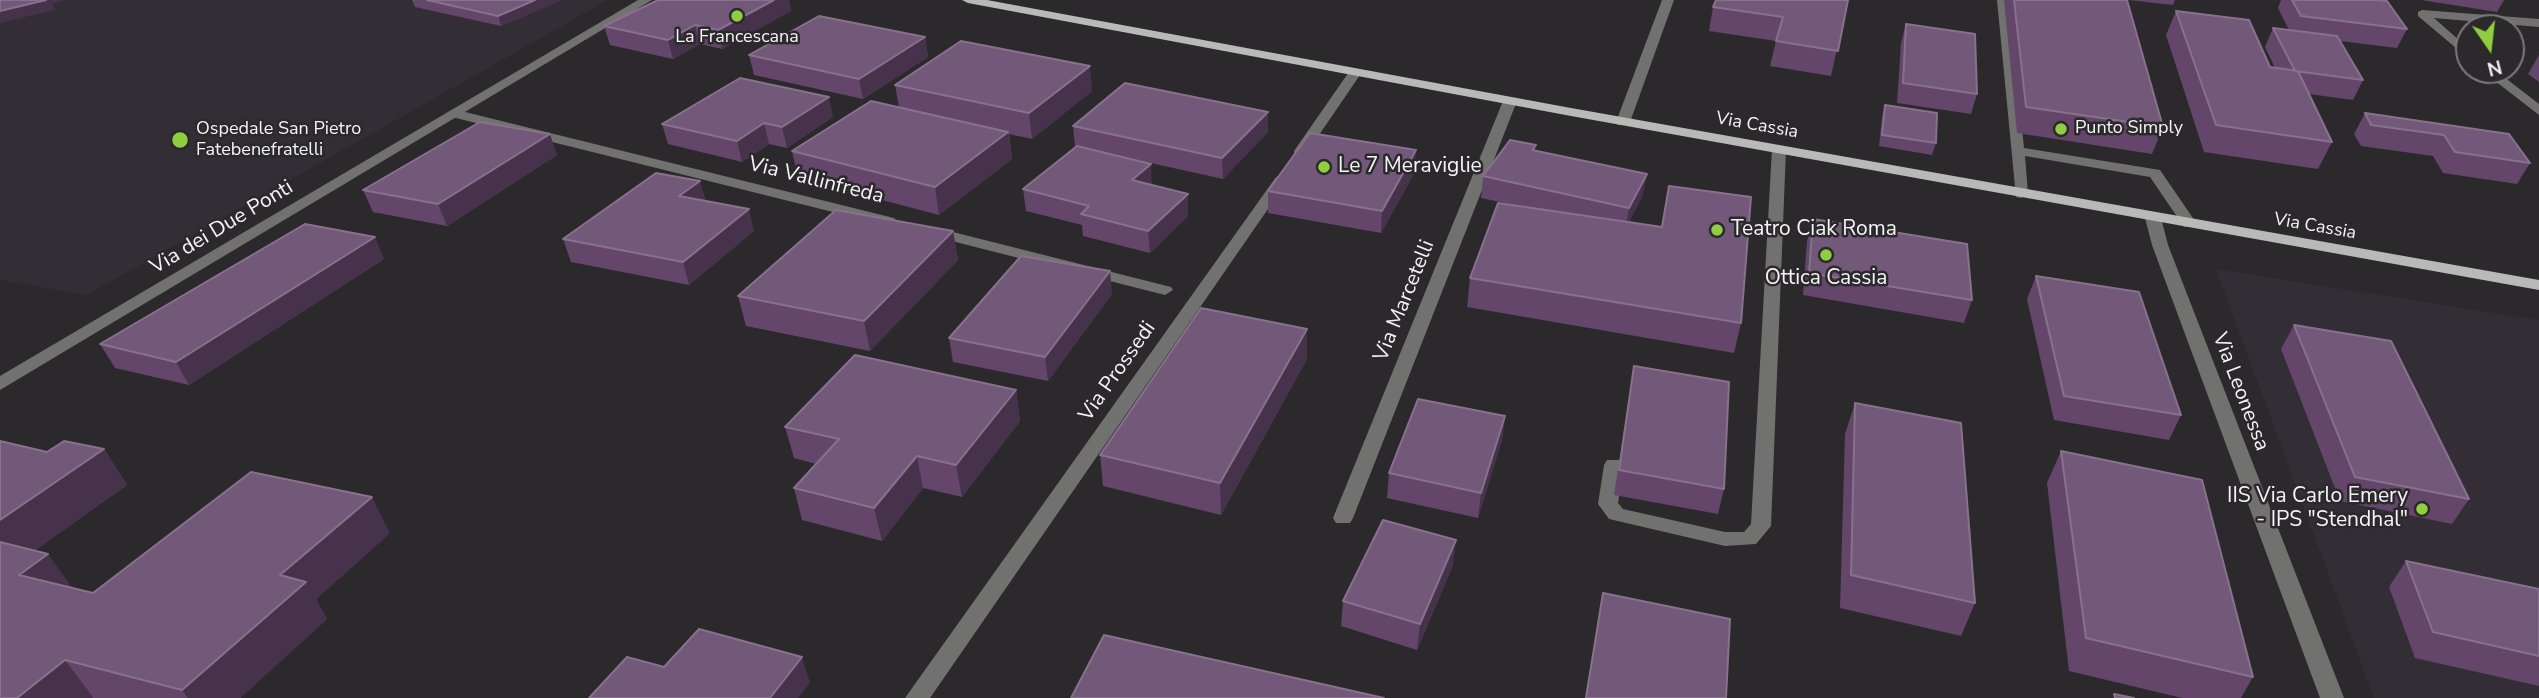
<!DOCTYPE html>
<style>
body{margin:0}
#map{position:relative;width:2539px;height:698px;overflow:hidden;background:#2b292b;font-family:"Nunito Sans",sans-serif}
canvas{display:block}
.north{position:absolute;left:2455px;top:14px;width:70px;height:70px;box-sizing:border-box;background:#2b292b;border:2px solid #7b7a7c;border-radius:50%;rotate:166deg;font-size:19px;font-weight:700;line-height:28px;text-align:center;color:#f4f3f5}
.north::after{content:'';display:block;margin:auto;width:24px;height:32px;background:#8fcd41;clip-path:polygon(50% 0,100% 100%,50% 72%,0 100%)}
</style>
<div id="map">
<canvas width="2539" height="698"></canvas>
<div class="north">N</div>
</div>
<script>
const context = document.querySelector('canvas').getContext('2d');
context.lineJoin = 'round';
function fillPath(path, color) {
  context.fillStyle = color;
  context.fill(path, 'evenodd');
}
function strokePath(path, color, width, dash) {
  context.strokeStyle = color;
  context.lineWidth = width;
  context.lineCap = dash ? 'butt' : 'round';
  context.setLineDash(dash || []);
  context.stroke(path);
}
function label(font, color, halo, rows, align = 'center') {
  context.font = font + ' "Nunito Sans",sans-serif';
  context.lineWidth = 5;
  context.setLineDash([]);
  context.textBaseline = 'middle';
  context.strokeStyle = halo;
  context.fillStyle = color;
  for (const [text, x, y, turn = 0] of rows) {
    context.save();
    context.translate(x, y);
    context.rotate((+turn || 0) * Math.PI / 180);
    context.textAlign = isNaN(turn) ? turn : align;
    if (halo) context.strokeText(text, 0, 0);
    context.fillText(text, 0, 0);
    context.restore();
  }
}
fillPath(new Path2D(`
 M0,0H608L87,295L0,280Z
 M2216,269L2539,320V698H2374Z`), '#332d35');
fillPath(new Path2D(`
 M1997,0H2009L2024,148L2160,170L2197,224L2194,227H2184L2150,177L2025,156L2028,194L2021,198L2016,197Z
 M1779,145L1786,149L1771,526L1756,544L1725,546L1609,519L1598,504L1604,465L1607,460H1621L1624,465L1618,503L1623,509L1725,532H1744L1751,524L1772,149Z`), '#717270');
fillPath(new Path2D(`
 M1662,0H1674L1630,122L1628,125H1618L1616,122Z
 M2422,10L2539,19V27L2434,18L2469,49V59L2418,16V12Z
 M1356,68L1362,72L1304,157H1294V151L1351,69Z
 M2481,70H2495L2539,104V115Z
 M1510,97L1517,101L1353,518L1350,523H1336L1333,518L1503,101Z
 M457,110L894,218L897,221L889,226L452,117V111Z
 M1281,176L1288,180L930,698H905L1276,177Z
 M2153,213L2161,218L2168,245L2344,698H2320L2152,245L2145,218Z
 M933,227L1171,287L1173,290L1165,295L928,235L925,232Z`), '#717270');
fillPath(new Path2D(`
 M638,0H652L0,390V376Z`), '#717270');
fillPath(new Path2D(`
 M962,0H987L1571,108L2539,280V290L1571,116L968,3Z`), '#b8bab7');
fillPath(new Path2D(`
 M412,0H561L501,26L415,7Z
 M658,0H789L791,11L722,49L700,44L673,59L610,45L604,26Z
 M1848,0L1831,76L1770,66L1776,41L1709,31L1713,7Z
 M2004,0H2127L2163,127L2152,154L2017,133Z
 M2128,0H2175L2173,5Z
 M2281,0H2376L2407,29L2397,48L2340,41L2363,80L2353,100L2309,94L2332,142L2318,169L2204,152L2166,35L2176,11L2270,67L2275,68L2265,47L2273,28L2289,30L2278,8Z
 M2421,0H2504L2497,12Z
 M1906,24L1977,94L1971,114L1897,103L1901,43Z
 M925,37L928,57L863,99L754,75L749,55Z
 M2539,55V82L2528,74Z
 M895,85L1092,91L1032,139L1009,134L1012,159L939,215L798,178L792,151L899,107Z
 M1885,105L1936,143L1932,155L1879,146L1882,117Z
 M2365,113L2509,134L2530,163L2517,184L2443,173L2433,156L2361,146L2354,134Z
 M833,117L787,148L769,144L742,162L668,144L662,124Z
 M1073,126L1268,132L1223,179L1101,152L1152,185L1188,194V216L1150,253L1083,236L1082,225L1026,211L1023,189L1076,147L1075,146Z
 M1536,145L1535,150L1643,195L1629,222L1662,227L1669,186L1741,323L1734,353L1467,307L1470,278L1514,205L1481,198L1483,176Z
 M557,155L447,226L373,212L363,190Z
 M1415,172L1381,233L1268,213V191Z
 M705,201L754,231L689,285L571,262L563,239Z
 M1813,219L1972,300L1964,323L1803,295L1807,241Z
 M953,231L958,260L870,351L746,326L738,296Z
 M384,259L189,385L115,368L100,344Z
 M2036,276L2181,415L2169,440L2054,420L2027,299Z
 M1112,294L1048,381L953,362L949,338Z
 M2294,325L2469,499L2452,524L2340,501L2281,349Z
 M1307,329V359L1221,515L1103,486L1100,455Z
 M1634,366L1724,489L1718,514L1614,495Z
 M1016,390L1020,421L962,497L923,488L882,541L802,520L794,488L816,464L794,458L785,427Z
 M1855,403L1975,603L1961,636L1840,608L1845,434Z
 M1505,416L1502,440L1478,518L1387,498L1389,473Z
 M104,449L127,485L34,551L72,588L93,593L390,533L316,599L327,619L240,698H0L47,452Z
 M2061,451L2253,677L2241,698H2182L2069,671L2047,483Z
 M2406,561L2539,589V686L2415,658L2389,587Z
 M1453,565L1417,650L1341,626L1343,601Z
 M1603,593L1726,698H1585Z`), '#63466a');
fillPath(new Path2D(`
 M46,0H66L52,4L55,10L0,23V11Z
 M535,0H561L501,26L498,16Z
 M774,0H789L791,11L722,49L718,30Z
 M695,25L700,44L673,59L668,40Z
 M925,37L928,57L863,99L859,79Z
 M1090,66L1092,91L1032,139L1029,113Z
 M829,97L833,117L787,148L782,127Z
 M1268,112V132L1223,179L1222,158Z
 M764,123L769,144L742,162L737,141Z
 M1008,132L1012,159L939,215L935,187Z
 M550,134L557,155L447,226L438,204Z
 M1416,150L1415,172L1381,233L1382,211Z
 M1151,164L1152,185L1132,180Z
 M1647,174L1643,195L1625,230L1629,208Z
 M700,181L706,202L679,196Z
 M1188,194V216L1150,253L1148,231Z
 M749,209L754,231L689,285L683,262Z
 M953,231L958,260L870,351L864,321Z
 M375,237L384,259L189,385L176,362Z
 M1110,271L1112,294L1048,381L1045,357Z
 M1307,329V359L1221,515L1220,483Z
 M1016,390L1020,421L962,497L956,465Z
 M1505,416L1502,440L1478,518L1481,493Z
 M104,449L127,485L3,573L0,569V520Z
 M917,456L923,488L882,541L874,508Z
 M372,497L390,533L316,599L327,619L240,698H188L182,690L280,575Z
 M1456,540L1453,565L1417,650L1420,624Z
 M48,554L74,590L19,575Z
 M802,657L810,683L798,698H770Z
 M65,660L93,697L92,698H17Z`), '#46334b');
const building = new Path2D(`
 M0,0H46L0,11Z
 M427,0H535L498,16Z
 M658,0H774L718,30L695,25L668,40L604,26Z
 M1716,0H1848L1838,51L1776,41L1783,17L1713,7Z
 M2014,0H2127L2163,127L2026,107Z
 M2292,0H2376L2387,1L2407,29L2301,16Z
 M2176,11L2249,20L2270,67L2298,71L2332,142L2216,125Z
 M819,16L925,37L859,79L749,55Z
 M1906,24L1975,34L1977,94L1903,83Z
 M2273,28L2337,36L2363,80L2295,71Z
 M961,41L1090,66L1029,113L895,85Z
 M740,78L829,97L782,127L764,123L737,141L662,124Z
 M1125,83L1268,112L1222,158L1073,126Z
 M871,101L1008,132L935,187L792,151Z
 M1885,105L1937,113L1936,143L1882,135Z
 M2365,113L2509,134L2530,163L2455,152L2444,135L2371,125Z
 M480,122L550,134L438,204L363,190Z
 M1310,133L1416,150L1382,211L1268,191Z
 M1510,140L1536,145L1532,150L1647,174L1629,208L1483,176Z
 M1077,146L1151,164L1132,180L1188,194L1148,231L1081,214L1089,206L1023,189Z
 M656,173L700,181L679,196L749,209L683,262L563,239Z
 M1669,186L1751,197L1741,323L1470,278L1498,203L1662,227Z
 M836,210L953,231L864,321L738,296Z
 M1813,219L1967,244L1972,300L1809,273Z
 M305,224L375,237L176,362L100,344Z
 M1021,256L1110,271L1045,357L949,338Z
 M2036,276L2139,292L2181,415L2064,396Z
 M1201,308L1307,329L1220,483L1100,455Z
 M2294,325L2391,341L2469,499L2355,477Z
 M855,355L1016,390L956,465L917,456L874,508L794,488L839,439L785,427Z
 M1634,366L1729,382L1724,489L1619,470Z
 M1418,399L1505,416L1481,493L1389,473Z
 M1855,403L1961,423L1975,603L1851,575Z
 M0,441L47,452L64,441L104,449L0,520Z
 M2061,451L2202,480L2253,677L2086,638Z
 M251,472L372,497L280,575L306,582L182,690L65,660L17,698H0V542L48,554L19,575L93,593Z
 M1383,520L1456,540L1420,624L1343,601Z
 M2406,561L2539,589V656L2433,632Z
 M1603,593L1730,619L1726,698H1586Z
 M699,629L802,657L770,698H589L627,657L664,667Z
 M1104,635L1384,698H1071Z
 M2114,694L2134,698H2115Z`);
fillPath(building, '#735979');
strokePath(building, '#87718d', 2);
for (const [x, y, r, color] of [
 [737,16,7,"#8fcd41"],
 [2061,129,7,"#8fcd41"],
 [180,140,9,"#8fcd41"],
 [1324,167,7,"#8fcd41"],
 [1717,230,7,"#8fcd41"],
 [1826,255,7,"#8fcd41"],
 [2422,509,7,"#8fcd41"]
]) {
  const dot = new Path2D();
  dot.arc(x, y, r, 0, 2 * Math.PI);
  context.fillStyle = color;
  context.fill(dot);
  strokePath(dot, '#2b292b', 2.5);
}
label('18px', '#f4f3f5', '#2b292b', [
 ["La Francescana",737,38,"center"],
 ["Punto Simply",2075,129],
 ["Ospedale San Pietro",196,130],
 ["Fatebenefratelli",196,151]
], 'left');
label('18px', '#f4f3f5', '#2b292b', [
 ["Via Cassia",1757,126,10],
 ["Via Cassia",2315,227,10]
]);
label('21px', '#f4f3f5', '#2b292b', [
 ["Le 7 Meraviglie",1338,167],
 ["Teatro Ciak Roma",1731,230],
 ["Ottica Cassia",1826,279,"center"],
 ["IIS Via Carlo Emery",2408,497,"right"],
 ["- IPS \"Stendhal\"",2408,521,"right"]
], 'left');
label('21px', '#f4f3f5', '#2b292b', [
 ["Via Vallinfreda",816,181,14],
 ["Via dei Due Ponti",222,228,-31],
 ["Via Marcetelli",1405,301,-68],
 ["Via Prossedi",1118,372,-55],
 ["Via Leonessa",2240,392,69]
]);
</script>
